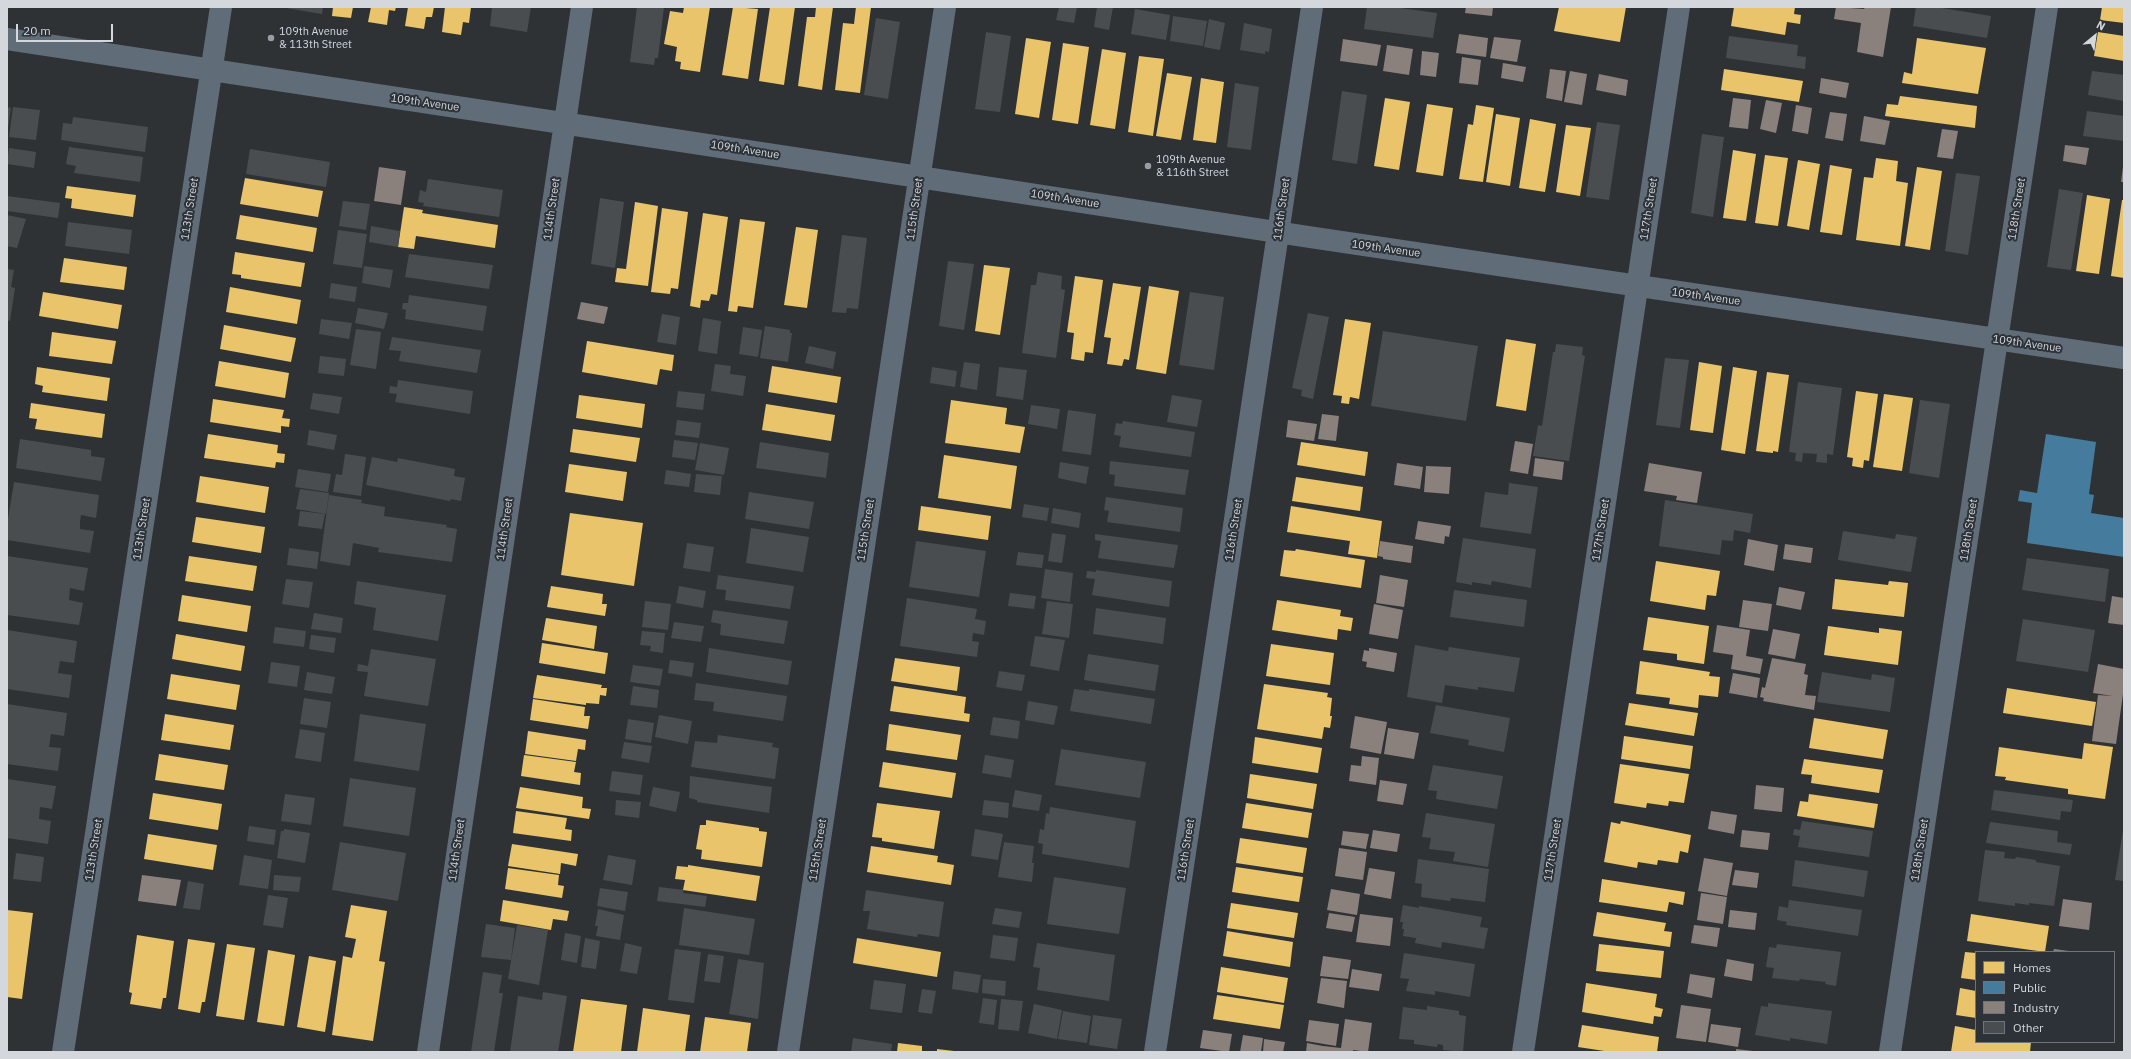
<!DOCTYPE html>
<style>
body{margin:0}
#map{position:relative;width:2131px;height:1059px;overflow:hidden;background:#2f3235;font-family:"IBM Plex Sans",sans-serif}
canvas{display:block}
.frame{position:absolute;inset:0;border:8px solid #d4d8dc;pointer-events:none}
.legend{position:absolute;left:1975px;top:951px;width:140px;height:92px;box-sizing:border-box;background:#2c3238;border:1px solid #6f747a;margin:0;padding:5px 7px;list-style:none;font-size:12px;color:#d4d8dc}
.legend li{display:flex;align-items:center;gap:8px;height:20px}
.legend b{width:20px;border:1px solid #6f747a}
.north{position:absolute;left:2075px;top:16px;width:40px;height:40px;-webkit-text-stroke:3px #2c3238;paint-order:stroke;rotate:29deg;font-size:11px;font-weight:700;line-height:16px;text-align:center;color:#d4d8dc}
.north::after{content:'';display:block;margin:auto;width:14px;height:18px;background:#d4d8dc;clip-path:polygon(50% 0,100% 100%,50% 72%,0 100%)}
.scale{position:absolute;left:16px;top:24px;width:97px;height:18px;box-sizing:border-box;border:2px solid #d4d8dc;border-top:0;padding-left:5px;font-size:12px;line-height:14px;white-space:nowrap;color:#d4d8dc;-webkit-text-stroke:3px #2c3238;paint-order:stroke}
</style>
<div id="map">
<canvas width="2131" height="1059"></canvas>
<div class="frame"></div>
<ul class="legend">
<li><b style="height:11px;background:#e9c46a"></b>Homes</li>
<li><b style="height:11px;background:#457b9d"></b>Public</li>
<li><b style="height:11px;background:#8a817c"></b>Industry</li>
<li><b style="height:11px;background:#4a4d4f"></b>Other</li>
</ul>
<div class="north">N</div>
<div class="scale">20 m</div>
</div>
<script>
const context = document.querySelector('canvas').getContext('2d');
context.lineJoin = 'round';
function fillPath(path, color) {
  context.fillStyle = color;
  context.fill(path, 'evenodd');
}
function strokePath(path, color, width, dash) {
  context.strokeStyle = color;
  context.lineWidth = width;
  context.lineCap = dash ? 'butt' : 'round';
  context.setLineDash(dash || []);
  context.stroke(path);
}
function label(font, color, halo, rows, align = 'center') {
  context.font = font + ' "IBM Plex Sans",sans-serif';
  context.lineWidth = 4;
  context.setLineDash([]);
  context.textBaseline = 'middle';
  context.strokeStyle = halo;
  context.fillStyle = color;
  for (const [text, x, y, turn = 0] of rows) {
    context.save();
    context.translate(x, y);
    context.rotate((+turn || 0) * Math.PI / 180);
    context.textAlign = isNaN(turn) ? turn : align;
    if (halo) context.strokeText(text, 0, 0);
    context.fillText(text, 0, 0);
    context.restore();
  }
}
fillPath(new Path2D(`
 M333,7H353L351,18L332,16Z
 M371,7H396L395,11L389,10L387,25L368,22Z
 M408,7H434L432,17H426L424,29L405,26Z
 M445,7H471L469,23L463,22L461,35L442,32Z
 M684,7H710L700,72L680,69L681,62L675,61L677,47L664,44L670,11L683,13Z
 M733,7L758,9L748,79L722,75Z
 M770,7H795L784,85L759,81Z
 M816,7H833L822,90L798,86L807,17H815Z
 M856,7H871L860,93L835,90L843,23L854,24Z
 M1559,7H1626L1620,42L1554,31Z
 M1734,7H1795L1794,14L1801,15L1800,24L1787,22L1785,35L1731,26Z
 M2102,7H2124V23L2100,20Z
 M2098,32L2124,36V61L2094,56Z
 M1026,38L1051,42L1039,118L1015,114Z
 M1917,38L1986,48L1978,94L1902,83L1904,72L1912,74Z
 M1063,43L1089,47L1078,124L1052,120Z
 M1102,49L1126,53L1115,129L1090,125Z
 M1139,56L1164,59L1153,136L1128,132Z
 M1724,69L1803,81L1799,102L1721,90Z
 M1167,73L1192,77L1181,140L1156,136Z
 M1201,78L1224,82L1216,143L1193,140Z
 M1900,96L1977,106L1975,128L1885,116L1887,104L1898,105Z
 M1385,98L1410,102L1399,170L1374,166Z
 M1427,104L1453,108L1443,176L1416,172Z
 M1476,105L1494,108L1483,182L1459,179L1468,124L1473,125Z
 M1496,114L1520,118L1510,186L1486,182Z
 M1530,119L1556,124L1545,192L1519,188Z
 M1566,125L1591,128L1580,196L1556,192Z
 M1733,150L1756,154L1746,221L1723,218Z
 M1765,155L1788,158L1778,226L1755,223Z
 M1876,158L1898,161L1896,181L1908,183L1900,246L1856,240L1864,177L1873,178Z
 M1798,160L1820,164L1809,230L1787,226Z
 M1830,165L1852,169L1842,235L1820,232Z
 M1917,167L1942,171L1930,250L1905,246Z
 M245,178L323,191L318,217L240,204Z
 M67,186L136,195L133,217L71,208L72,199L65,198Z
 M2087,195L2110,199L2099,274L2076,271Z
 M2122,200H2124V278L2111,276Z
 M635,202L658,206L648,286L615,282L617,268L626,269Z
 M404,207L423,210L422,213L498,225L495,248L416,236L414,249L398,247Z
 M662,208L688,212L678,289L671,288L670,294L651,292Z
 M703,213L728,217L717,295L711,294L709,301L701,300L700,308L690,306Z
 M240,215L317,228L313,252L236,239Z
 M740,219L765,222L753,308L738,306L737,312L728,311Z
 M796,227L818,230L807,308L784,305Z
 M235,252L305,263L301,287L241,278V275L232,274Z
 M64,258L127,267L124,290L60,282Z
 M984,265L1010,268L1000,335L975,331Z
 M1075,276L1103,280L1093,353L1085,352L1084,361L1071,359L1074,333L1067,332Z
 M1113,283L1141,287L1129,360L1124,359L1122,366L1107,364L1111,338L1104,337Z
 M1149,286L1179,291L1166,374L1136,369Z
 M230,287L301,300L297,324L226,312Z
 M43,292L122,305L118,329L39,316Z
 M1345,319L1371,323L1359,399L1350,397L1349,404L1341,403L1342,396L1333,395Z
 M224,325L296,338L291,362L220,349Z
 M52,332L116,341L112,364L49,356Z
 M1506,339L1536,344L1526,411L1496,406Z
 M587,341L674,355L672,371L660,369L657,385L582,372Z
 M219,361L289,373L285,398L215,386Z
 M1699,362L1722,366L1713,433L1690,430Z
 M772,366L841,377L837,403L768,392Z
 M37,367L110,378L107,401L42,392L43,386L35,384Z
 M1733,367L1757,371L1745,454L1721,450Z
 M1767,372L1789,375L1778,452L1773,451V453L1756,451Z
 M1856,391L1878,394L1869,461L1864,460L1863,468L1852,466L1853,458L1847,457Z
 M1884,394L1913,398L1902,471L1873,467Z
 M579,395L645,404L642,428L576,418Z
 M213,399L284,410L282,418L290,419L289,427L281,426V433L210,422Z
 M951,400L1007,408L1005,424L1025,427L1020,453L945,443Z
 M31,403L105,414L102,438L35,429L37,419L29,418Z
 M766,404L835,415L831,441L762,430Z
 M573,429L640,438L636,462L570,452Z
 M208,434L278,445L277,453L285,454L284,463L276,462L275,468L204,458Z
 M1301,442L1368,452L1365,476L1297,465Z
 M944,455L1017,466L1011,509L938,498Z
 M569,464L627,472L623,501L565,492Z
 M200,476L269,487L265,513L196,502Z
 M1296,477L1363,487L1360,511L1292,501Z
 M921,506L991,516L988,540L918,530Z
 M1291,506L1382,521L1377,558L1348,554L1350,541L1287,532Z
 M570,513L643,523L634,586L561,575Z
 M196,517L265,527L261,553L192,542Z
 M1296,549L1365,560L1361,588L1280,576L1284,550L1295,551Z
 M189,556L257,566L253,591L185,581Z
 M1656,561L1720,571L1716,596L1707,595L1705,610L1650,601Z
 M1835,579L1888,585L1889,581L1908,583L1904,617L1832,609Z
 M551,586L603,594L602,604H607L605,616L547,607Z
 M182,595L251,606L247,632L178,621Z
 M1277,600L1341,610L1340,616L1353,618L1351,631L1338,629L1337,640L1272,630Z
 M1648,617L1709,626L1704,664L1677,660V654L1643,650Z
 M546,618L597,626L594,649L542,640Z
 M1828,626L1879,633V628L1902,631L1898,665L1824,655Z
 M176,634L245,646L241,671L172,659Z
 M542,643L608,653L605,674L539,663Z
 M1271,644L1334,653L1330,685L1266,676Z
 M895,658L960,667L957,691L891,681Z
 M1640,661L1710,672L1709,676L1720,677L1718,697L1699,695L1698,708L1669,704L1670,698L1636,694Z
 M171,674L240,685L236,710L167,699Z
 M537,675L602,685L601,688H607L606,696L600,695L599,704L586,703V705L533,698Z
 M1264,684L1328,693L1327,697L1332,698L1330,716H1332L1330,728L1324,727L1322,739L1257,729Z
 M894,686L966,697L964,713L970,714L969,722L890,711Z
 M2007,688L2096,702L2092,726L2003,713Z
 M533,699L585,707L584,716H590L588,729L530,720Z
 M1629,703L1698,713L1694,736L1625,725Z
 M165,714L234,725L230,750L161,740Z
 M1814,718L1888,730L1883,759L1809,748Z
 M889,724L961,735L957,760L886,750Z
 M528,731L586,740L585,750L578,749L576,761L525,754Z
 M1624,736L1693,746L1690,769L1621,759Z
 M1255,737L1322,748L1318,773L1252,763Z
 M2084,743L2113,747L2105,799L2068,794V789L2005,780L2006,777L1995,776L1999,747L2082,759Z
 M159,754L228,765L224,790L155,780Z
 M524,755L576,762L574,772L581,773L580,785L521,776Z
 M1804,759L1883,770L1879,793L1811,783L1812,775L1801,774Z
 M883,762L956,773L952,798L879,787Z
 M1620,764L1689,774L1684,803L1669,801L1668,806L1647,803L1646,808L1614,803Z
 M1250,774L1317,784L1313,809L1247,798Z
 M520,787L583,797L582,808L591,809L589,819L516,808Z
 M153,793L222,804L218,830L149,819Z
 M1809,794L1878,804L1874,828L1797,816L1800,801L1808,802Z
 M877,803L940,811L934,849L882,841V838L872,837Z
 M1246,803L1312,813L1308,838L1242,828Z
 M516,811L567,818L565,829L572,830L571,841L513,833Z
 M706,820L759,828V831L767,832L762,867L701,859L702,850L696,849L700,825H706Z
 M1621,821L1691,835L1688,853L1680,851L1678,863L1658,860L1657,865L1638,862L1637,868L1604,862L1611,822L1620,824Z
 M148,834L217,845L213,870L144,859Z
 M1240,838L1307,848L1303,873L1236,863Z
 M512,844L578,854L576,866L561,863L560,874L508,866Z
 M871,846L938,856L937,862L954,865L951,885L867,872Z
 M688,865L760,876L756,901L683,890L685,880L675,879L677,866L688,867Z
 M1236,867L1303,877L1299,902L1232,892Z
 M508,868L559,875L558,885L564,886L562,898L505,889Z
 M1602,879L1685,892L1683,905L1669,902L1667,912L1599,902Z
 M503,900L569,911L567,921L553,919L551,930L500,921Z
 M1231,903L1298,913L1294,938L1227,928Z
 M351,905L387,911L379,961L385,962L373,1041L332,1035L343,956L352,958L356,939L345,937Z
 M7,910L33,913L22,999L7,997Z
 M1597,912L1666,923L1664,931L1672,932L1670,947L1593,936Z
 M1971,914L2049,926L2045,952L1967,941Z
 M1227,931L1293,942L1290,967L1223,956Z
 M137,935L174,941L166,998H163L161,1009L130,1004L132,993L129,992Z
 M857,938L941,952L937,977L853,963Z
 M188,939L215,943L205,1002H202L200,1013L178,1009Z
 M227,944L255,948L244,1020L216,1016Z
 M1599,944L1664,951L1661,978L1596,971Z
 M268,950L295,955L284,1026L257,1022Z
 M1965,952L1976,953V980L1961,978Z
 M309,956L336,961L325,1032L297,1027Z
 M1221,967L1288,978L1284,1003L1217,992Z
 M1586,983L1657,994L1655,1007L1663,1009L1661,1017L1654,1016L1653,1024L1582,1012Z
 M1960,988L1976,991V1018L1956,1015Z
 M1217,995L1284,1005L1280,1029L1213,1019Z
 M581,999L627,1005L621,1052H573Z
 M643,1008L690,1015L685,1052H637Z
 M705,1017L751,1023L747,1052H700Z
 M1582,1025L1659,1037L1657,1052H1611L1578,1047Z
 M1955,1026L1976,1030V1042H2031L2030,1052H1951Z
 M898,1043L922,1046V1052H897Z
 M937,1049L954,1051V1052H937Z`), '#e9c46a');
fillPath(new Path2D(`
 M2046,434L2096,442L2089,494L2094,495L2091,513L2124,518V557L2027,543L2032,503L2018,501L2020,490L2037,493Z`), '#457b9d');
fillPath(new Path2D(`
 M1466,7H1493L1492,16L1465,13Z
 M1836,7L1864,9L1865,7H1891L1883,57L1857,52L1861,23L1834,19Z
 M1459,34L1488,38L1486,57L1456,53Z
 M1494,37L1521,40L1517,62L1490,58Z
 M1343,39L1381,45L1377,66L1340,61Z
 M1387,45L1413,49L1409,75L1383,71Z
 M1422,51L1439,53L1436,77L1420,75Z
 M1462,57L1481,60L1478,85L1459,83Z
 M1503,63L1526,67L1523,82L1501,78Z
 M1550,69L1566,71L1562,101L1546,98Z
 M1570,71L1587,74L1582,105L1564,102Z
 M1599,74L1628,80L1626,96L1596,90Z
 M1821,78L1849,83L1846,98L1819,93Z
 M1733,98L1751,100L1748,129L1729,127Z
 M1766,100L1782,103L1776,133L1760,129Z
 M1796,105L1812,108L1808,134L1792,131Z
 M1830,112L1847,114L1843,141L1825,138Z
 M1864,116L1890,121L1885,145L1860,141Z
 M1942,129L1958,131L1953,159L1937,157Z
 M2065,145L2089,148L2086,165L2063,161Z
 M379,167L406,171L401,205L374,201Z
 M2123,167H2124V182H2121Z
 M581,302L608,307L604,324L577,319Z
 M1322,414L1339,416L1336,441L1318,439Z
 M1288,420L1317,424L1314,441L1286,437Z
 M1515,441L1533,444L1528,474L1510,471Z
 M1535,458L1564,462L1562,480L1533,476Z
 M1397,463L1423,467L1420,489L1394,485Z
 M1649,463L1702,472L1697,503L1676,500L1677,496L1644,491Z
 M1426,466L1451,467L1449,494L1424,492Z
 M1418,521L1451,526L1449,537L1445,536L1444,544L1415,539Z
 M1748,539L1778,545L1774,571L1744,565Z
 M1380,541L1413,546L1411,563L1383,559V557L1378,556Z
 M1785,544L1813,548L1811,563L1783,559Z
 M1380,575L1408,580L1404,607L1376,603Z
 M1779,587L1805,592L1801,610L1776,605Z
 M2112,596L2124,598V625L2108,623Z
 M1743,600L1772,604L1768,631L1739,627Z
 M1374,604L1403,610L1398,639L1369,634Z
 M1717,625L1750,630L1746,656L1763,659L1760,674L1731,669L1733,655L1713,652Z
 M1773,629L1800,634L1795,659L1768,654Z
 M1369,648L1397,653L1394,672L1366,667L1367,662L1362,661L1364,650L1369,651Z
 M1772,658L1806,664L1804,674L1808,675L1805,695L1816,696L1814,710L1763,701L1764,698L1760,697L1762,687L1765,688Z
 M2098,664L2124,669V687L2116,744L2092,741L2098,695L2113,696L2093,693Z
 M1733,673L1760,678L1757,698L1729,693Z
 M1355,716L1387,722L1381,754L1350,748Z
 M1388,728L1419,733L1414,759L1384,754Z
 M1362,756L1379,758L1376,785L1349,781L1351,765L1361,766Z
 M1380,780L1407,784L1403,805L1377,801Z
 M1756,785L1784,788L1782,812L1754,809Z
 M1711,811L1737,815L1734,834L1708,829Z
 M1373,830L1400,834L1397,852L1370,848Z
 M1742,830L1770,833L1768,850L1740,847Z
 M1343,831L1369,834L1366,849L1341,845Z
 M1339,848L1367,852L1363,880L1335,876Z
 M1704,858L1733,863L1727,896L1698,891Z
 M1369,868L1395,872L1391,899L1364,894Z
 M1735,870L1759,873L1757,888L1732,885Z
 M142,875L181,880L176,906L138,901Z
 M1331,889L1360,894L1357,915L1327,910Z
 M1701,893L1727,897L1723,924L1697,920Z
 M2063,899L2092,903L2089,930L2059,926Z
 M1730,910L1757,913L1755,930L1728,927Z
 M1329,913L1355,917L1352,932L1326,928Z
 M1360,914L1393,918L1390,946L1356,942Z
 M1694,925L1720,928L1717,947L1691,943Z
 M2054,949L2069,951V952H2053Z
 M1323,956L1351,960L1348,979L1320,976Z
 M1727,959L1754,964L1752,981L1724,976Z
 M1352,969L1382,974L1379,991L1349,987Z
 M1690,974L1715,978L1712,998L1687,993Z
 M1321,978L1347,981L1344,1008L1317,1003Z
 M1681,1005L1711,1009L1706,1042L1676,1038Z
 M1345,1019L1372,1023L1368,1052L1353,1050V1052H1322L1323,1046L1341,1048Z
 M1309,1020L1339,1024L1336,1046L1306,1041Z
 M1711,1024L1741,1028L1738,1047L1708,1042Z
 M1203,1030L1232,1034L1229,1052L1200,1048Z
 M1243,1035L1263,1038L1261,1052H1240Z
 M1264,1039L1285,1042L1283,1052H1263Z
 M1307,1043L1323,1046L1322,1052H1306Z
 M1736,1049L1753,1051V1052H1736Z`), '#8a817c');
fillPath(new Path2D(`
 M280,7H323L322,14Z
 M492,7H531L527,32L490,26Z
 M637,7H664L658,58H655L654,65L630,62Z
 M1059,7H1077L1074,23L1056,20Z
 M1097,7H1113L1109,30L1094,27Z
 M1367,7H1393L1437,13L1433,38L1364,29Z
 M1916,7H1936L1991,16L1987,38L1913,26Z
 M1135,9L1170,15L1166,40L1131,34Z
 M1173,16L1207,21L1203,46L1170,41Z
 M876,18L900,22L888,99L864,95Z
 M1209,19L1225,23L1220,50L1204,47Z
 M1244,23L1272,29L1269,52L1265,51V54L1240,50Z
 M986,32L1011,36L1000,112L975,109Z
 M1729,36L1798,45L1797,56L1806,57L1805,69L1726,58Z
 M2092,71L2124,75V101L2088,95Z
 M1235,83L1259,87L1251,150L1227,147Z
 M1342,91L1367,95L1357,164L1332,160Z
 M7,107L11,108L8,128L7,127Z
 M13,107L40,110L36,140L9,137Z
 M2087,111L2124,116V141L2083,136Z
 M73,117L148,127L145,152L61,140L63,123L72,124Z
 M1597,122L1620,125L1609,200L1586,197Z
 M1702,134L1724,137L1713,217L1691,213Z
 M69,147L143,157L140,182L74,173L76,166L66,164Z
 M9,148L36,152L34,168L7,164Z
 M250,149L330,162L326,187L246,174Z
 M1956,173L1980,176L1968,255L1945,251Z
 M428,179L503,190L499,217L423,206L424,203L418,202L420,190L426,192Z
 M2059,189L2083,193L2071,270L2047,267Z
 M7,196L60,203L58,218L7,211Z
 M600,198L624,202L615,268L591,264Z
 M343,201L370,204L366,230L339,226Z
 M7,215L26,219L17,248L7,246Z
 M68,222L132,230L129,254L65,246Z
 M371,226L400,231L398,247L369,242Z
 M338,230L367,234L362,268L333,264Z
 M842,235L867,238L858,309L847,308L846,313L832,312Z
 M409,254L493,265L489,289L405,277Z
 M948,261L974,264L964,330L939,326Z
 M364,266L393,270L390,288L362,283Z
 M7,269L14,270L11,287L15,288L10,321L7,320Z
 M1038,272L1062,276L1061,289L1065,290L1056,358L1022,353L1031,285H1036Z
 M331,283L357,287L355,302L329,298Z
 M1190,292L1224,297L1214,370L1179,365Z
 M409,295L487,306L483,331L405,319L406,310L402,309L403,303H408Z
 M358,308L388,313L384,329L355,323Z
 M1308,313L1329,317L1313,399L1301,396L1302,390L1292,388Z
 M662,314L680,317L676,345L657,342Z
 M703,318L721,321L717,354L698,351Z
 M321,319L352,323L349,339L319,334Z
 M765,326L790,330V333H792L788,362L760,358Z
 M743,327L762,330L758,357L739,354Z
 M356,329L381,332L376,369L350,365Z
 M1383,331L1478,346L1466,421L1371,406Z
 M392,337L481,350L477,373L399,361L401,351L389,350Z
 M1556,344L1583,347L1582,355L1585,356L1569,461L1533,456L1538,425L1542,426L1553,352H1555Z
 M809,346L836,352L833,369L805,363Z
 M320,356L346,359L344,376L318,373Z
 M1665,358L1689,360L1680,428L1656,425Z
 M964,362L980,364L977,390L960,387Z
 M715,364L731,366L730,374L746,376L743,396L711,391Z
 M932,367L957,371L955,387L930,383Z
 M999,367L1027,370L1023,400L996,396Z
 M398,380L473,391L470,414L395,402L397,394L389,393L390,386L397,387Z
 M1798,382L1842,388L1833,455L1827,454V463L1816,462L1817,454L1803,453L1802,462L1795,461L1796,453L1789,452Z
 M678,391L705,394L703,410L676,407Z
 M313,393L342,397L339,414L310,409Z
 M1172,395L1202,400L1197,427L1167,422Z
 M1920,400L1950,404L1939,478L1909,473Z
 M1031,405L1060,409L1057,429L1028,424Z
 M1068,410L1096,414L1091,455L1062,451Z
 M677,420L701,423L699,438L675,435Z
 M1123,421L1195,432L1191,457L1119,447L1121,436L1114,435L1116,423L1122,424Z
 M309,430L337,435L334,450L307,445Z
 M20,439L91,450V456L105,458L101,481L16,468Z
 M674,440L698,443L695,460L672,457Z
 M760,442L829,453L826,478L756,468Z
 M700,443L729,448L724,475L695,470Z
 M345,454L366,457L361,496L333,492L336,474L342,475Z
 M372,457L397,462L398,458L455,469L454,476L465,478L461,501L451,499L450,501L366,485Z
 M1110,461L1189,470L1185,495L1114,486L1115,475L1109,474Z
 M1060,462L1089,467L1086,484L1058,478Z
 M298,469L331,474L328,492L295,487Z
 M666,470L691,474L689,487L664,484Z
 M696,474L722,476L720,495L694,492Z
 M14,482L99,495L96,518L81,515L80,522V529L94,531L90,553L7,540V525Z
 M1509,483L1538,487L1531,534L1480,527L1485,492L1508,495Z
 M300,489L329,493L326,514L296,509Z
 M749,492L814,502L809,529L745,519Z
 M329,495L362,500L361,503L385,507L384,516L447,525L446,527L457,529L452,562L378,552L379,548L353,543L350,566L320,561Z
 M1106,497L1183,508L1180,532L1107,522L1109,511L1104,510Z
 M1665,500L1753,514L1750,533L1734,530L1733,541L1722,540L1720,555L1659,546Z
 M1024,504L1049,508L1047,521L1022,517Z
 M1053,508L1081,513L1079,528L1051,523Z
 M300,511L325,514L322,529L298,526Z
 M751,528L809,537L803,572L746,563Z
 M1843,531L1895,539L1896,534L1917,537L1911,572L1838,560Z
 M1052,533L1066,535L1062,563L1048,561Z
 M1095,534L1178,545L1174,568L1098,558L1101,541L1095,540Z
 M1463,538L1536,549L1531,588L1492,581L1491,585L1472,582V585L1456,582Z
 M916,541L986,551L979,597L909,587Z
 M687,543L714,547L710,572L683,568Z
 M289,548L319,552L317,569L287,565Z
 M1018,552L1044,555L1042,568L1016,565Z
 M7,556L88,568L84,591L70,588L69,600L83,603L79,625L7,615Z
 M2027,558L2109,569L2105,602L2022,590Z
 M1045,569L1073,573L1070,602L1041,598Z
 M1096,570L1172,581L1169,607L1092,595L1095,579L1086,578L1087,571L1096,572Z
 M718,575L794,586L790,609L725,600L726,590L716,589Z
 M286,579L313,582L309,608L282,604Z
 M357,581L446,595L438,641L373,630L376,608L354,604Z
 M679,586L706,591L703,608L676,603Z
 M1454,590L1527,600L1524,627L1450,617Z
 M1010,593L1036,596L1034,609L1008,606Z
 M907,598L977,609L975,619L986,621L984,635L973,633L972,641L979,642L977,657L900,646Z
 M645,601L671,604L668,630L642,627Z
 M1047,601L1073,604L1069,638L1042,634Z
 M1096,608L1166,618L1163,644L1093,634Z
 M713,610L788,621L784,644L720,635L721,624L711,622Z
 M314,613L343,618L341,633L311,629Z
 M2023,619L2095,630L2088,672L2016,661Z
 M674,622L704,626L701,642L671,638Z
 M275,627L306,631L304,647L273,643Z
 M7,630L77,641L74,663L60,661L58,673L72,675L69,698L7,689Z
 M642,631L665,633L663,653L650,651L651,646L640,645Z
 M311,635L336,638L334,653L309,649Z
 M1035,636L1065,640L1059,671L1030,666Z
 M1415,645L1448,651L1449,647L1520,658L1514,692L1478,687V690L1445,685L1442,703L1407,697Z
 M709,648L792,661L788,685L706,672Z
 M371,649L436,659L428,706L364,696L368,672L357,671L358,664L368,666Z
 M1088,654L1159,665L1155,691L1084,680Z
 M670,660L694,663L692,677L668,673Z
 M271,662L300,666L297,687L268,683Z
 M633,665L663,669L660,686L630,682Z
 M999,671L1025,675L1022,691L996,687Z
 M307,672L335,677L332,694L304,690Z
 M1822,672L1871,680L1872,674L1895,678L1890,712L1817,702Z
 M696,683L787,696L783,721L713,711L714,702L694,700Z
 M633,686L659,690L657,708L630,705Z
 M1074,689L1089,691V689L1155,699L1151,724L1070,711Z
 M304,698L331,702L327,728L300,724Z
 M1028,701L1058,706L1054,725L1025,720Z
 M7,704L67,713L64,736L51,734L49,747L61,748L58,771L7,764Z
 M1436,705L1510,718L1504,752L1468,745L1469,740L1430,733Z
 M360,714L426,724L419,771L354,761Z
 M659,715L692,721L688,744L655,737Z
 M993,717L1020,721L1018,739L990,735Z
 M628,719L654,723L651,743L625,739Z
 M300,729L325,733L321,762L295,758Z
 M718,735L773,743L772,747L779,748L775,779L691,767L695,741L717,743Z
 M624,742L652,746L649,763L621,758Z
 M1061,749L1146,762L1140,798L1055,785Z
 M985,755L1014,760L1011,778L982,773Z
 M1433,765L1503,776L1497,809L1436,799L1437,791L1428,790Z
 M612,771L643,775L640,795L609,791Z
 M690,776L772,787L769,813L697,802V800L689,798Z
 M350,778L416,788L409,836L343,826Z
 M7,779L56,786L52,809L40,807L39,819L51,821L48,844L7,838Z
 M653,787L680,792L676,812L649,806Z
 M1015,790L1042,795L1039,811L1012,807Z
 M1994,790L2073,800L2071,812L2061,811L2060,820L1991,810Z
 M285,794L315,798L311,825L281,821Z
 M616,800L641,802L639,818L615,815Z
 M984,800L1009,803L1008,818L982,815Z
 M1050,807L1136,821L1129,868L1042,854L1043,844L1038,843L1040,829L1044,830L1046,813L1049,814Z
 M1426,813L1495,824L1488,867L1453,861L1455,852L1429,849L1431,838L1422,837Z
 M1802,821L1873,831L1869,857L1798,847L1800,836L1793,835L1794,829L1800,830Z
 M1990,822L2058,831L2057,842L2072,844L2070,855L1986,843Z
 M249,826L276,830L274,845L247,841Z
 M284,829L310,833L305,863L277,858L281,831H284Z
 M975,829L1003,834L998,860L971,856Z
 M2123,830H2124V881L2115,880Z
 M340,842L406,853L398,901L332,890Z
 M1004,842L1034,846L1032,863H1034L1032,882L998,877Z
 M1985,850L2005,852L2004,858L2015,859L2016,857L2036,860V862L2060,866L2054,906L2029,903V905L2015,903V906L1978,901Z
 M16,853L44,857L41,882L13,879Z
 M244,855L272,860L268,889L239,885Z
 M608,855L636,860L632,885L603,880Z
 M1418,859L1489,869L1485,902L1451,898L1450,901L1421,897L1422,884L1415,883Z
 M1795,860L1868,871L1864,897L1792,886Z
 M274,875L301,877L299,892L273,890Z
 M1054,877L1126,888L1119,934L1047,924Z
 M188,881L204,884L200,910L183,908Z
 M659,887L684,890L683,893L707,896L705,907L657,901Z
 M600,888L628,892L625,911L597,906Z
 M866,890L944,902L939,937L918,934L917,937L867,929L870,911H863Z
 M268,895L288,898L283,928L263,925Z
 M1789,900L1862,910L1858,936L1786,925L1787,922L1777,920L1779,906L1788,908Z
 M1403,905L1419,908V906L1482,917L1480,927L1488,928L1484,949L1442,942L1441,948L1415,943L1416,938L1403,936L1404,929H1402L1403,922H1400Z
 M684,908L755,919L749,955L679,945Z
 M995,908L1022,912L1019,928L992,924Z
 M598,909L624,915L620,940L596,936L598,926H595Z
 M486,924L515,928L511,960L481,957Z
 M517,925L548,930L539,985L508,979Z
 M565,933L581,936L577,963L561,960Z
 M993,935L1018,938L1015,961L990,958Z
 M585,938L600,941L596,969L581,967Z
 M625,943L642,947L637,974L620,971Z
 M1037,943L1115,955L1109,1001L1037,990L1040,968L1033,967Z
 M1777,944L1841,952L1836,986L1825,984L1826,982L1800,979L1799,981L1772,978L1774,968L1766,967L1769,947L1776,948Z
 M675,949L701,952L694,1003L668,1000Z
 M1404,953L1475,964L1470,997L1435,991V995L1406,991L1409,979L1400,978Z
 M708,954L724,956L720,983L704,981Z
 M738,959L764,963L758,1019L729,1014Z
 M954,971L981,975L978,993L952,989Z
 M483,972L502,975L499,993H503L494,1052H471Z
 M983,979L1006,981L1005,996L982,993Z
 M874,980L906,984L902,1013L870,1009Z
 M922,989L936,991L932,1014L918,1012Z
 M543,992L567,996L558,1052H510L518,996L542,1000Z
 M983,998L997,1000L994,1025L979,1023Z
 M1001,999L1023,1001L1019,1031L998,1029Z
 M1768,1003L1832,1011L1827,1044L1790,1038V1041L1755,1035L1761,1006L1768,1007Z
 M1034,1004L1062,1010L1057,1039L1028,1033Z
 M1427,1006L1459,1011V1015L1466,1016L1463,1052L1443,1050V1045L1438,1044L1437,1047L1414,1044V1040L1399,1039L1403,1007L1427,1010Z
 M1063,1011L1091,1016L1087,1043L1058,1039Z
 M1093,1015L1122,1019L1117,1049L1089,1045Z
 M853,1038L892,1044L891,1052H851Z`), '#4a4d4f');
strokePath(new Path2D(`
 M7,39L919,177L1309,237L2124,358
 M63,1052L221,7
 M428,1052L582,7
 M788,1052L945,7
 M1155,1052L1312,7
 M1523,1052L1679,7
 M1890,1052L2047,7`), '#606c78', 22);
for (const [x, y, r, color] of [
 [271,38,4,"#9a9ea2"],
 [1148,166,4,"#9a9ea2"]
]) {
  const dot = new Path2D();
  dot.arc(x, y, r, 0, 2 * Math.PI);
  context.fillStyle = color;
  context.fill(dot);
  strokePath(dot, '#2c3238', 1.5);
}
label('11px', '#d4d8dc', '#2c3238', [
 ["109th Avenue",279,32],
 ["& 113th Street",279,45],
 ["109th Avenue",1156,160],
 ["& 116th Street",1156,173]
], 'left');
label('11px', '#d4d8dc', '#2c3238', [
 ["109th Avenue",425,103,8],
 ["109th Avenue",745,150,9],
 ["109th Avenue",1065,199,9],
 ["113th Street",190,209,-81],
 ["114th Street",552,209,-82],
 ["115th Street",915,209,-82],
 ["116th Street",1282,209,-82],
 ["117th Street",1649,209,-81],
 ["118th Street",2017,209,-81],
 ["109th Avenue",1386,249,8],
 ["109th Avenue",1706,297,8],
 ["109th Avenue",2027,344,8],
 ["113th Street",142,529,-81],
 ["114th Street",505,529,-82],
 ["115th Street",866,530,-81],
 ["116th Street",1234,530,-81],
 ["117th Street",1601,530,-81],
 ["118th Street",1969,530,-81],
 ["113th Street",94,850,-81],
 ["114th Street",457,850,-82],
 ["115th Street",818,850,-81],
 ["116th Street",1186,850,-81],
 ["117th Street",1553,850,-81],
 ["118th Street",1920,850,-81]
]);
</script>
